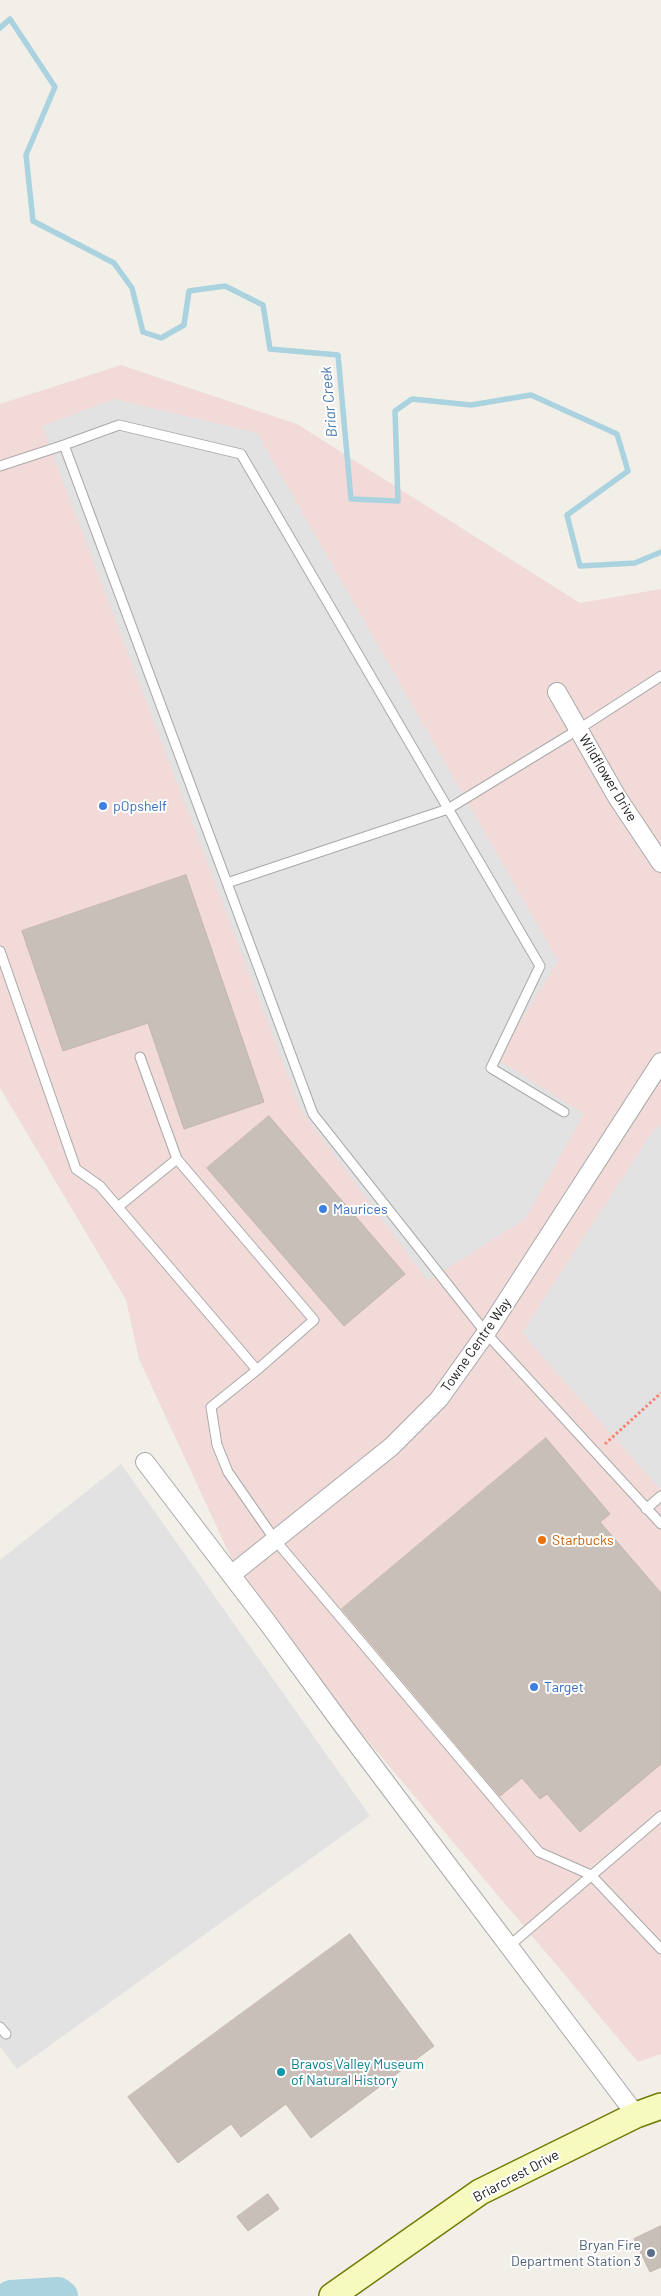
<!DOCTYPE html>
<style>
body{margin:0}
canvas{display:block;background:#f2efe9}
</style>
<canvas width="661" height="2296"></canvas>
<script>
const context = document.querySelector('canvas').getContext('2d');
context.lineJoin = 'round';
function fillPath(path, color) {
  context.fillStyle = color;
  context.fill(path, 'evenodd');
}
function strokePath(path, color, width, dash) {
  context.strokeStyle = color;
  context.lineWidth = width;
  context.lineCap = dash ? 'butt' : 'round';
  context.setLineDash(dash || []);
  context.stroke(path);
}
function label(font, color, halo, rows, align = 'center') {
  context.font = font + ' Barlow,sans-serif';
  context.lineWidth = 4;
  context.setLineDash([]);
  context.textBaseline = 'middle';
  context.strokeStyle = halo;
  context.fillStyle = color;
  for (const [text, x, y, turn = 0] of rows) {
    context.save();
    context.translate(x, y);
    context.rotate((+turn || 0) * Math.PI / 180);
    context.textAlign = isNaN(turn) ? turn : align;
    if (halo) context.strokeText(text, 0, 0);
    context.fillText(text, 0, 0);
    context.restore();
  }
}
fillPath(new Path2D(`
 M121,365L297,424L580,603L661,589V2054L638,2062L252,1603L139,1359L126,1300L0,1088V404Z`), '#f2dad9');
fillPath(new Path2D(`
 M114,399L257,433L558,961L497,1059L584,1114L525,1219L428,1281L301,1110L42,426Z
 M661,1124V1490L522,1333L653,1131Z
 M121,1464L370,1816L17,2069L0,2047V1560Z`), '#e2e2e2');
strokePath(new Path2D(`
 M0,28L10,19L55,87L26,155L33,221L114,263L132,288L143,332L161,338L184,325L189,291L225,286L263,305L270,349L338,355L351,499L398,501L395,411L412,399L471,405L531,395L617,434L628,471L567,515L580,566L635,563L661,552`), '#aad3df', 5.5);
strokePath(new Path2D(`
 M11,2296L58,2293L62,2296`), '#aad3df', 32);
const building = new Path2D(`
 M186,875L264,1102L184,1129L148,1023L63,1051L22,931Z
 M269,1116L405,1274L344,1326L207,1168Z
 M546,1438L610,1514L600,1522L661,1593V1764L580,1832L547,1794L540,1799L522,1778L500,1796L342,1609Z
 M350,1934L434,2046L311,2138L286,2104L241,2137L231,2124L178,2163L128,2097Z
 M268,2194L279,2209L248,2231L237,2217Z
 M661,2226V2267L650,2272L634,2239Z`);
fillPath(building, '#c7bfb8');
strokePath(building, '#c4b6ab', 1);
const lane = new Path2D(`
 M0,466L64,445
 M227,883L448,809L579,729L661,676
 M0,951L76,1169L100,1186L257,1370L211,1407L217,1445L228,1472L275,1540L539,1852L591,1875L661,1949
 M140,1057L177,1159L314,1320L257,1370
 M564,1112L491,1068L540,966L241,454L119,425L64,445L313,1114L486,1333L661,1524
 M118,1207L177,1159
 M646,1509L661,1496
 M509,1946L661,1816
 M0,2027L6,2034`);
const street = new Path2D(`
 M557,692L617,797L661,863
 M145,1462L267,1622L341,1723L636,2115
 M231,1575L391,1447L439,1399L486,1333L661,1062`);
const secondary = new Path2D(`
 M332,2296L480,2192L636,2115L661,2106`);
strokePath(lane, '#a9a9a9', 11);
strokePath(street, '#a9a9a9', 20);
strokePath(secondary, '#707d05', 28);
strokePath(new Path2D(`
 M605,1444L661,1393`), '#fa8072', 3, [2.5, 2.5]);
strokePath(lane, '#fff', 9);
strokePath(street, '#fff', 18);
strokePath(secondary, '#f7fabf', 25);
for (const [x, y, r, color] of [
 [103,806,5,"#3f7fe0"],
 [323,1209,5,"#3f7fe0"],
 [542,1540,5,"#e8710a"],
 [534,1687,5,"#3f7fe0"],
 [281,2072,5,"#0f9aa8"],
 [651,2253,5,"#5c6f8a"]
]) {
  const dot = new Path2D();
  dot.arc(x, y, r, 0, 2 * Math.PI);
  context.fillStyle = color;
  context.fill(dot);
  strokePath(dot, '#fff', 2);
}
label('14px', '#222', '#fff', [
 ["Wildflower Drive",608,778,59],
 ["Towne Centre Way",476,1345,-55],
 ["Briarcrest Drive",516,2176,-28]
]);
label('14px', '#366cbe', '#fff', [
 ["pOpshelf",113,806],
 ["Maurices",333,1209],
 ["Target",544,1687]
], 'left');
label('14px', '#c56008', '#fff', [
 ["Starbucks",552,1540]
], 'left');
label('14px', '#0d838f', '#fff', [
 ["Bravos Valley Museum",291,2064],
 ["of Natural History",291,2080]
], 'left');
label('14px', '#4e5e75', '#fff', [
 ["Bryan Fire",641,2245],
 ["Department Station 3",641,2261]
], 'right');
label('italic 15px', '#4a7aab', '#fff', [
 ["Briar Creek",329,402,-95]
]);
</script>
